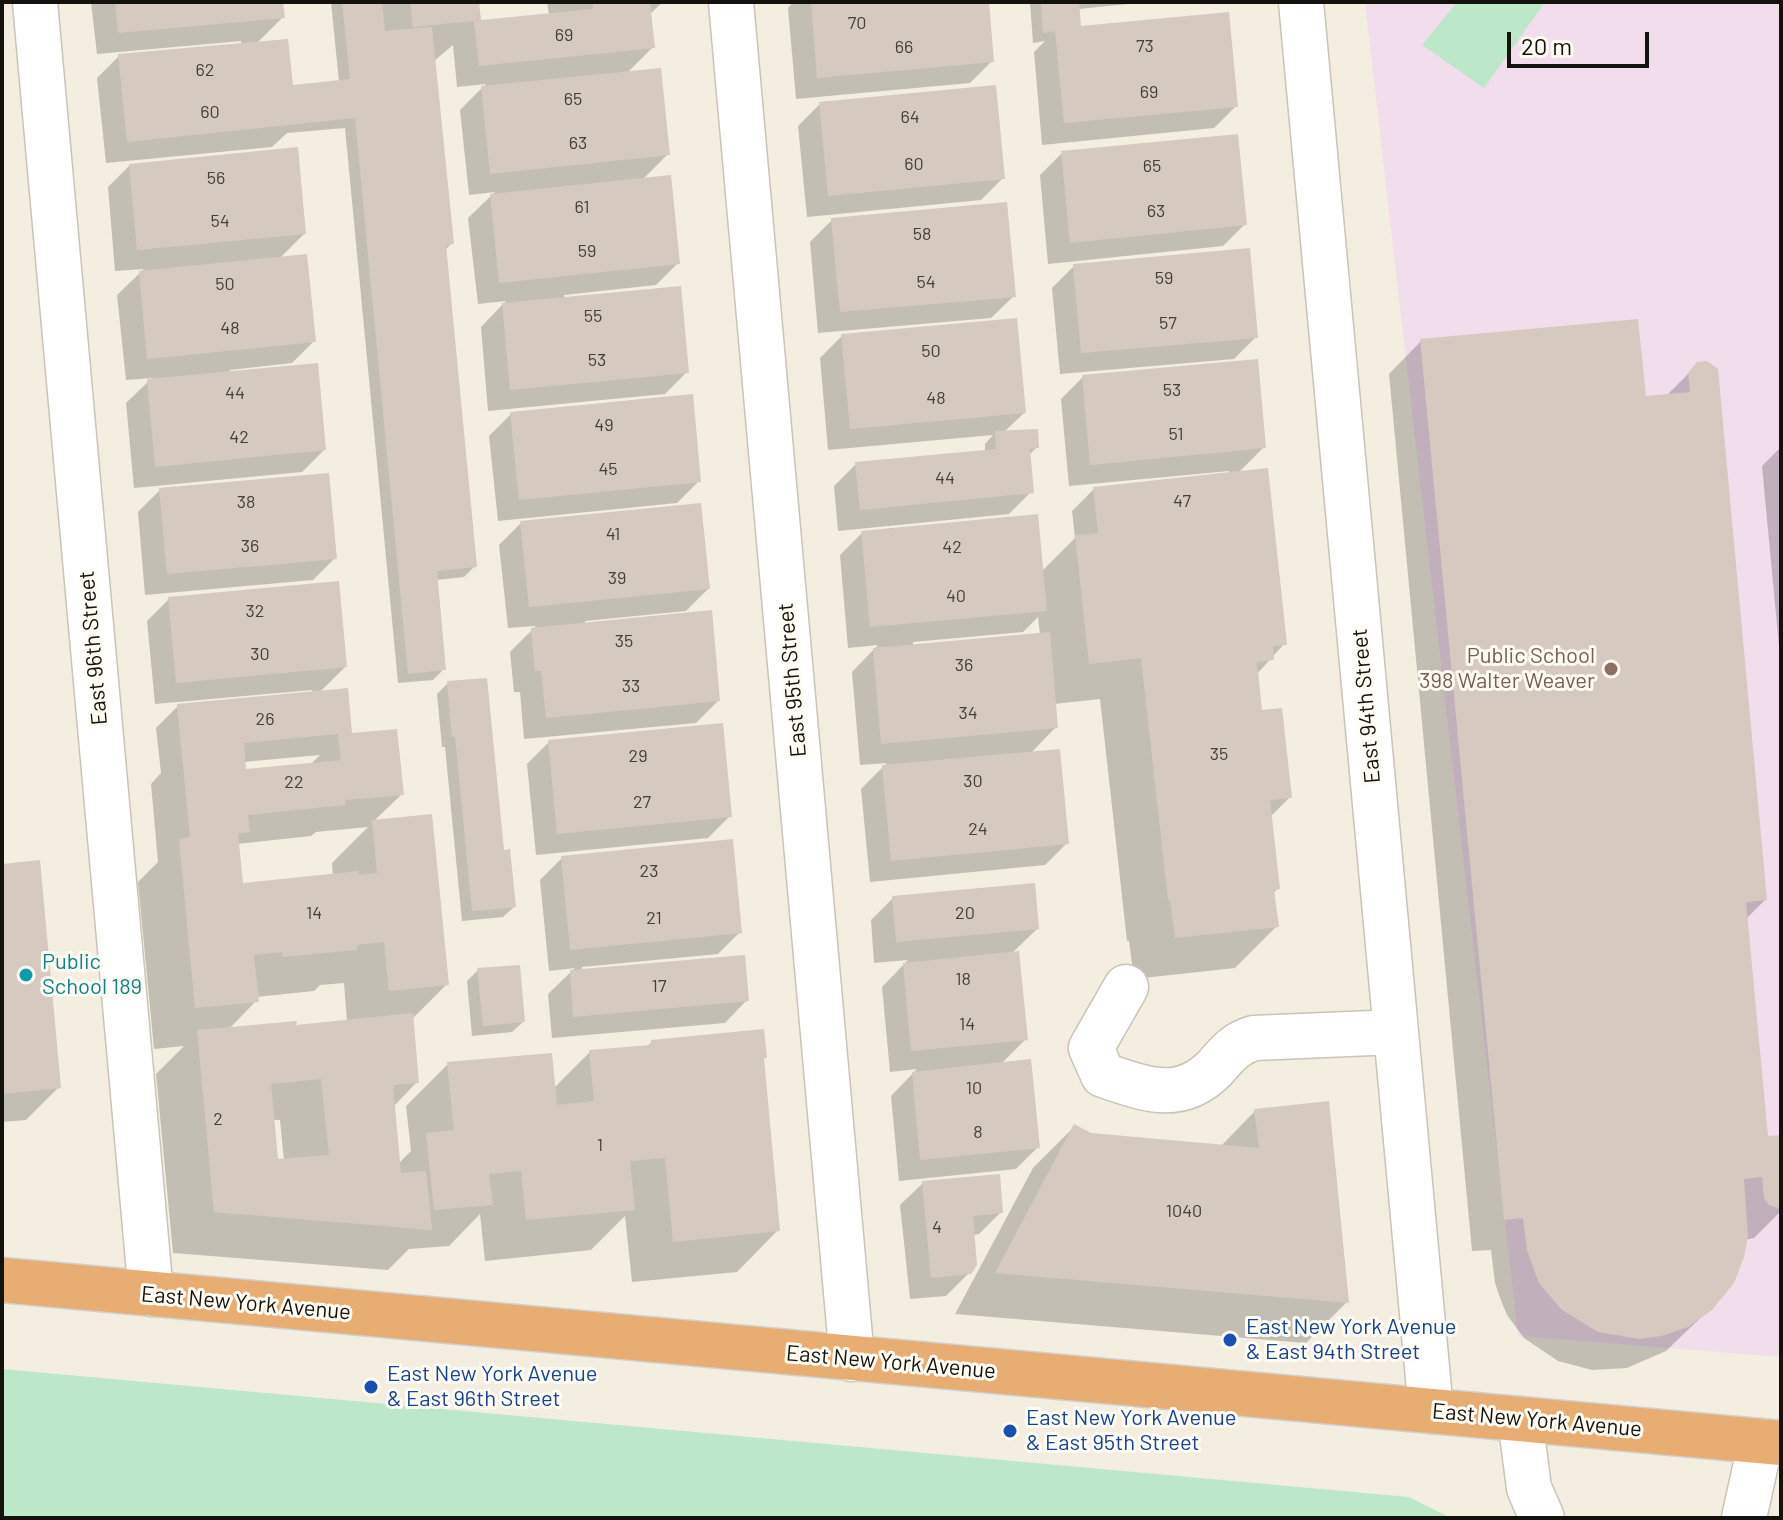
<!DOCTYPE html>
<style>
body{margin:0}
#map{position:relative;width:1783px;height:1520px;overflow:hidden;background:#f3eee0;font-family:Barlow,sans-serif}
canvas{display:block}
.frame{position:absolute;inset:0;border:4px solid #14120d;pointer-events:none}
.scale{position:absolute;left:1507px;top:32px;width:142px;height:36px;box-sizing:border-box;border:4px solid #14120d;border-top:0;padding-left:10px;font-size:24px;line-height:28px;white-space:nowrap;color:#14120d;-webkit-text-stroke:6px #fffcf3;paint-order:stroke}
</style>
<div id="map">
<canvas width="1783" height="1520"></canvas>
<div class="frame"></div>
<div class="scale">20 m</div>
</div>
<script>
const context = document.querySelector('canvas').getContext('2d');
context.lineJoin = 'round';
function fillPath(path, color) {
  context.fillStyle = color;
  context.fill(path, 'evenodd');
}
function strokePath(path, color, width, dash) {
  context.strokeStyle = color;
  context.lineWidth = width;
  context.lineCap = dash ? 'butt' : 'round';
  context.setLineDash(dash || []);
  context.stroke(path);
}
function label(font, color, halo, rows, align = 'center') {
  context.font = font + ' Barlow,sans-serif';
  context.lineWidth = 6;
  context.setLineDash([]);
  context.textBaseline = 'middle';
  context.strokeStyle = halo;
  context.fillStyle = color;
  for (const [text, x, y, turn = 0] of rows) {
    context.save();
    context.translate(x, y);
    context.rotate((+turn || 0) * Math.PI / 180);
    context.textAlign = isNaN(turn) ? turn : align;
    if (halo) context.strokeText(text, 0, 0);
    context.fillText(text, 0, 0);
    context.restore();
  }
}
fillPath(new Path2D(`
 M1365,2H1781V1357L1518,1336Z`), '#f2ddec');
fillPath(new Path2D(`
 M1457,2H1545L1484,88L1422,45Z
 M2,1369L1409,1497L1451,1518H2Z`), '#bde7c9');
fillPath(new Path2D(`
 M91,2H281L283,17L256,44L291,89L339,82L331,2H477L475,23L549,15L547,2H663L649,15L653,47L627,73L668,154L642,180L678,263L656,285L564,295L565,299L687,372L665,394L488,411L481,327L506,301L478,304L468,218L495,192L469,195L460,110L486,84L457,87L453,45L434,61L452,243L445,250L475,566L464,577L436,580L444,669L433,680L398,683L345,128L287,133L272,147L106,163L97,78L119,56L241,45V41L97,54Z
 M793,2H987L992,61L970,83L796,99L788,8Z
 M1030,2H1149L1078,9L1079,28L1236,106L1214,128L1042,145L1034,52L1045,41L1033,43Z
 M820,104L1003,178L981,200L807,217L798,126Z
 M1062,153L1245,224L1223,246L1048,264L1040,175Z
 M130,165L304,234L279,259L314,341L292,363L230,370V374L324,450L302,472L134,488L126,403L152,378L126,380L117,295L144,269L115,271L108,187Z
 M832,220L1014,296L991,318L818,333L810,242Z
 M1074,266L1256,337L1234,359L1060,374L1052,288Z
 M842,336L1024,413L1004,432L1037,447L1028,456L1031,492L1009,514L838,531L834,486L856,464L985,453V444L993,435L828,450L820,358Z
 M1421,341L1644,399L1665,397L1698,364L1765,900L1746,919L1766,1138L1781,1137V1211L1754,1238L1745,1240L1720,1299L1666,1351L1627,1368L1592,1370L1558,1361L1524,1338L1507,1315L1502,1303L1495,1283L1491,1250L1472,1251L1389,374Z
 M1083,377L1264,447L1238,473L1284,644L1256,675L1261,713L1290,797L1270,817L1278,888L1273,894L1277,926L1235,968L1134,979L1129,941H1127L1100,699L1054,704L1056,727L1030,754L1067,843L1045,865L870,882L861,789L887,763L860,765L852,672L878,645L848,648L840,555L862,533L1041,572L1075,538L1072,511L1094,489L1229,474V471L1069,486L1061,399ZM1038,617L1040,635L913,646V642L1023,632Z
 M511,414L699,481L677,503L498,521L489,436Z
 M1781,447V668L1762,466Z
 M160,490L335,558L313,580L145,595L138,512Z
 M521,523L708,589L686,611L585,621V625L718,701L696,723L524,739L520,692H514L510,652L536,626L508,628L499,545Z
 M169,599L345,667L319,693L402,794L374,821L447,984L411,1020L417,1082L393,1107L398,1164L411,1151L406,1106L448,1064L553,1089L590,1052L646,1047L652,1042L765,1057L762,1060L778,1230L737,1272L632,1282L625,1216L591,1250L485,1261L480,1214L449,1246L409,1249L388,1270L173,1253L156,1074L184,1046L154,1049L138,882L158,862L151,784L161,773L156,728L178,706L313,694L312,690L155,704L147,621ZM320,755L310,765L244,771L243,762ZM368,827L332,863L333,876L241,885L237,844L311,836L316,832ZM344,983L347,1022L228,1030L256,1001V997L314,991L320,985ZM272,1120H280L284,1161H277Z
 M448,683L502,852L514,907L503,917L462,921L445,747H442L437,694Z
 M549,742L730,816L708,838L536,855L527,764Z
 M562,858L740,932L718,954L582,967V971L747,1000L725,1023L552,1038L548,994L575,968L549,971L540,880Z
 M2,866L59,1087L26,1120L2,1122Z
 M893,898L1037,929L1011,954L1026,1039L1000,1065L1038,1147L1016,1169L899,1181L891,1096L917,1069L890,1072L882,987L908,960L874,963L871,920Z
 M478,970L523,1022L512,1032L472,1036L467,981Z
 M1255,1111L1347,1302L1306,1343L955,1314L1033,1168L1074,1127L1090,1135L1220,1147Z
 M923,1183L1001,1212L979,1234L973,1235L969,1273L946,1296L910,1299L900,1205Z`), '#0003');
fillPath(new Path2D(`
 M115,2H283L285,18L118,33Z
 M342,2H382L385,31L432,27L454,244L446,245L477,567L437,571L446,670L408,674L355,118L127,142L118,54L288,39L293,85L350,79Z
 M410,2H479L481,20L593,9V2H650L655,48L479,66L474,21L413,27Z
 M811,2H989L994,62L817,78Z
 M1041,2H1079L1081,26L1229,12L1238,107L1064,123L1055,31L1043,33Z
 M661,68L670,155L490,174L481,86Z
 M996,85L1005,179L828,196L819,102Z
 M1238,134L1247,225L1070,243L1061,151Z
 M298,147L306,234L137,250L129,164Z
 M671,175L680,264L499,283L490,194Z
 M1007,202L1016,297L840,312L831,218Z
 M1250,248L1258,338L1081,353L1073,264Z
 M307,254L316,342L147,359L139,271Z
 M681,286L689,373L510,390L502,303Z
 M1017,318L1026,413L850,429L841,334Z
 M1638,319L1646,396L1690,392L1688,373L1697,362L1707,361L1718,369L1767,900L1746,902L1768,1136L1781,1135V1209L1769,1205L1764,1198L1762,1177L1744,1179L1748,1236L1744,1257L1734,1283L1712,1310L1688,1327L1661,1336L1640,1339L1598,1332L1562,1310L1539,1283L1534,1270L1527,1250L1523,1218L1504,1220L1420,339Z
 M1258,359L1266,448L1090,465L1082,375Z
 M318,363L326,450L155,467L147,379Z
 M693,394L701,482L519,500L510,412Z
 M1038,429L1039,448L1030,449L1034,493L860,510L855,462L996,449L995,431Z
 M1268,468L1287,645L1273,646L1274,660L1257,662L1262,710L1282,708L1292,798L1270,800L1280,889L1274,890L1279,927L1175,938L1170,900H1168L1141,658L1089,664L1075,535L1098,533L1093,487Z
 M329,473L337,559L167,574L159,488Z
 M701,503L710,589L529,607L520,521Z
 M1038,514L1047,611L870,627L861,531Z
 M339,581L347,667L176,683L168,597Z
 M712,610L720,701L546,718L541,671H535L531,628Z
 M1050,632L1058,728L881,744L873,648Z
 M487,678L504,850L510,849L516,907L472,911L455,737H452L447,681Z
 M348,688L352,733L397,729L404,795L345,800V805L248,815L250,832L238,833L243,883L359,871V875L377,873L372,820L432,814L449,985L389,991L384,942L357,945V950L282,957V952L254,955L259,1002L195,1008L179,839L190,837L177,704ZM338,734L341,760L246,769L244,743Z
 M723,723L732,817L557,834L548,740Z
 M1060,749L1069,844L891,861L882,765Z
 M733,839L742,933L570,950L561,856Z
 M40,860L61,1088L2,1094V864Z
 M1035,883L1039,929L896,942L892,896Z
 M1019,951L1028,1040L911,1051L903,963Z
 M745,955L749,1001L573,1017L570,970Z
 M520,965L525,1022L483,1026L477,968Z
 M413,1013L419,1083L393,1085L401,1173L426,1171L432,1230L214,1212L197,1030L297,1021L296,1025ZM321,1079L329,1155L278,1159L271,1084Z
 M764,1029L767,1058H764L780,1231L673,1242L665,1158L630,1161L635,1210L526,1220L521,1171L489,1174L493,1205L434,1210L426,1133L454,1130L447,1062L552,1053L557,1105L594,1101L589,1050L651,1045V1040Z
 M1031,1059L1040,1148L920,1160L912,1072Z
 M1329,1101L1349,1303L995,1273L1074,1124L1091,1133L1259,1148L1254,1109Z
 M1000,1174L1003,1213L973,1216L977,1265L971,1274L931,1278L922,1181Z`), '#d6c9c0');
const minor = new Path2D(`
 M35,2L151,1294
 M731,2L852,1359
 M1301,2L1431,1411
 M1126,987L1091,1048L1103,1075C1145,1089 1180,1104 1215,1068C1227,1054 1236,1043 1254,1038L1396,1032
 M1520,1419L1529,1488L1542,1518
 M1744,1518L1761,1441`);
const major = new Path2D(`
 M2,1280L1781,1443`);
strokePath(minor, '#c9c4b7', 47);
strokePath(major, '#d0d0cf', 47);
strokePath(minor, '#fff', 44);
strokePath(major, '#e7ad72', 44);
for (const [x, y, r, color] of [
 [1611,669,8,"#8d6e63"],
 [26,975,8,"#0f9aa8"],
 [1230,1340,8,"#1a4fb4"],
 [371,1387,8,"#1a4fb4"],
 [1010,1431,8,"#1a4fb4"]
]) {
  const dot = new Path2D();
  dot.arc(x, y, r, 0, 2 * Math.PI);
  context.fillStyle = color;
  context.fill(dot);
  strokePath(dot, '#fffcf3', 3);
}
label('18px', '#44403a', null, [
 ["70",857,23],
 ["69",564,35],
 ["73",1145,46],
 ["66",904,47],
 ["62",205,70],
 ["69",1149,92],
 ["65",573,99],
 ["60",210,112],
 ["64",910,117],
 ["63",578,143],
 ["60",914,164],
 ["65",1152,166],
 ["56",216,178],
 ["61",582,207],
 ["63",1156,211],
 ["54",220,221],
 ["58",922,234],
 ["59",587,251],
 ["59",1164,278],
 ["54",926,282],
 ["50",225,284],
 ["55",593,316],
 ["57",1168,323],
 ["48",230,328],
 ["50",931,351],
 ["53",597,360],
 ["53",1172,390],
 ["44",235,393],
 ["48",936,398],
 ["49",604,425],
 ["51",1176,434],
 ["42",239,437],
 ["45",608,469],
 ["44",945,478],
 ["47",1182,501],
 ["38",246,502],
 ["41",613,534],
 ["36",250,546],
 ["42",952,547],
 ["39",617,578],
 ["40",956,596],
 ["32",255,611],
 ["35",624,641],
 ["30",260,654],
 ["36",964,665],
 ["33",631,686],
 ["34",968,713],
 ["26",265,719],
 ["35",1219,754],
 ["29",638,756],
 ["30",973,781],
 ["22",294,782],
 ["27",642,802],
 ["24",978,829],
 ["23",649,871],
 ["14",314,913],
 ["20",965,913],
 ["21",654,918],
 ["18",963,979],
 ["17",659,986],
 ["14",967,1024],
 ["10",974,1088],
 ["2",218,1119],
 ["8",978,1132],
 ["1",600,1145],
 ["1040",1184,1211],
 ["4",937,1227]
]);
label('22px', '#14120d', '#fffcf3', [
 ["East 96th Street",93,648,-95],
 ["East 95th Street",792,680,-95],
 ["East 94th Street",1366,706,-95],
 ["East New York Avenue",246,1303,5],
 ["East New York Avenue",891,1362,5],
 ["East New York Avenue",1537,1420,5]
]);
label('22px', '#785e54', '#fffcf3', [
 ["Public School",1595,656],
 ["398 Walter Weaver",1595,681]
], 'right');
label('22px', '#0d838f', '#fffcf3', [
 ["Public",42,962],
 ["School 189",42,987]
], 'left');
label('22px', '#164399', '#fffcf3', [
 ["East New York Avenue",1246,1327],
 ["& East 94th Street",1246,1352],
 ["East New York Avenue",387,1374],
 ["& East 96th Street",387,1399],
 ["East New York Avenue",1026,1418],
 ["& East 95th Street",1026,1443]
], 'left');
</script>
